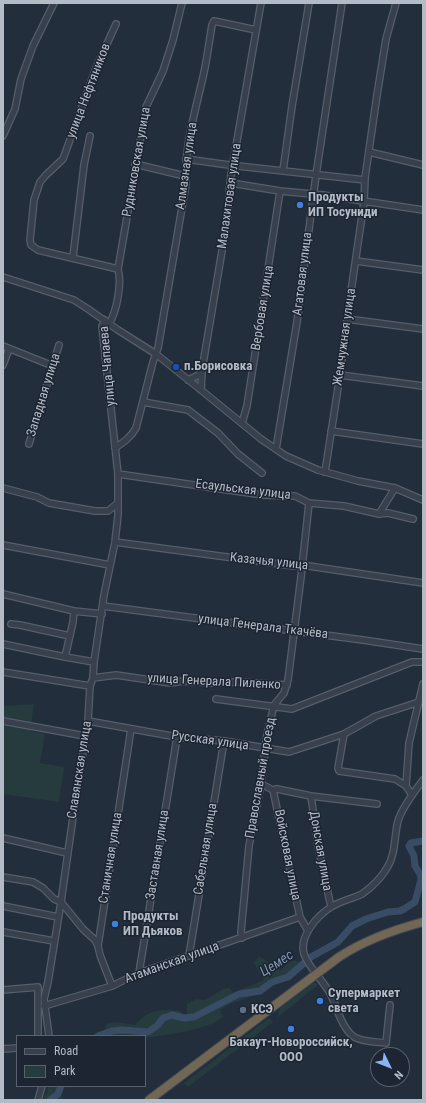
<!DOCTYPE html>
<meta charset="utf-8">
<style>
body{margin:0}
#map{position:relative;width:426px;height:1103px;overflow:hidden;background:#232e3c;font-family:"Roboto Condensed",sans-serif}
canvas{display:block}
.frame{position:absolute;inset:0;border:4px solid #b3bbc7;pointer-events:none}
.legend{position:absolute;left:16px;top:1035px;width:130px;height:52px;box-sizing:border-box;background:#1c2531;border:1px solid #58616d;margin:0;padding:5px 7px;list-style:none;font-size:12px;color:#b3bbc7}
.legend li{display:flex;align-items:center;gap:8px;height:20px}
.legend b{width:20px;border:1px solid #58616d}
.north{position:absolute;left:370px;top:1047px;width:40px;height:40px;box-sizing:border-box;background:#1c2531;border:1px solid #58616d;border-radius:50%;rotate:133deg;font-size:11px;font-weight:700;line-height:16px;text-align:center;color:#b3bbc7}
.north::after{content:'';display:block;margin:auto;width:14px;height:18px;background:#89b5f6;clip-path:polygon(50% 0,100% 100%,50% 72%,0 100%)}
</style>
<div id="map">
<canvas width="426" height="1103"></canvas>
<div class="frame"></div>
<ul class="legend">
<li><b style="height:5px;background:#37404c"></b>Road</li>
<li><b style="height:11px;background:#253b3d"></b>Park</li>
</ul>
<div class="north">N</div>
</div>
<script>
const context = document.querySelector('canvas').getContext('2d');
context.lineJoin = 'round';
function fillPath(path, color) {
  context.fillStyle = color;
  context.fill(path, 'evenodd');
}
function strokePath(path, color, width, dash) {
  context.strokeStyle = color;
  context.lineWidth = width;
  context.lineCap = dash ? 'butt' : 'round';
  context.setLineDash(dash || []);
  context.stroke(path);
}
function label(font, color, halo, rows, align = 'center') {
  context.font = font + ' "Roboto Condensed",sans-serif';
  context.lineWidth = 3;
  context.setLineDash([]);
  context.textBaseline = 'middle';
  context.strokeStyle = halo;
  context.fillStyle = color;
  for (const [text, x, y, turn = 0] of rows) {
    context.save();
    context.translate(x, y);
    context.rotate((+turn || 0) * Math.PI / 180);
    context.textAlign = isNaN(turn) ? turn : align;
    if (halo) context.strokeText(text, 0, 0);
    context.fillText(text, 0, 0);
    context.restore();
  }
}
fillPath(new Path2D(`
 M34,704L30,731L45,734L40,763L64,767L59,802L3,794V706Z
 M259,956C267,960 272,967 281,970L288,963L294,960L300,962L301,971L256,995L230,1004L220,1010L223,1017C209,1030 164,1035 145,1038V1036H88L104,1030L107,1024L114,1022L135,1025C149,1009 161,1009 180,1011L184,1015L187,1013V1004L196,999L205,1000L223,989L230,988L233,993L264,980L254,963Z
 M313,983L319,984L277,1018L280,1008Z
 M269,1018L273,1022L188,1087L184,1083Z
 M48,1086H63L61,1095L64,1100H41L47,1093Z`), '#253b3d');
strokePath(new Path2D(`
 M98,1036L112,1031L122,1030L148,1032L158,1025L163,1018L172,1015L184,1018L194,1017L239,994L260,991L272,982L288,977L311,957L338,942L352,926L366,919L388,912L400,911L404,909L415,902L421,880L420,874L415,866L414,856L409,846L411,843L423,841
 M50,1100L58,1094L61,1086`), '#394c65', 7);
const minor = new Path2D(`
 M116,24L96,68L63,159L46,175L40,182L34,200L30,240L31,245L38,250L118,269
 M3,136L15,109L21,79L33,46L54,3
 M369,152L423,165
 M186,159L229,165L365,180
 M135,164L185,176
 M283,171L292,106L309,3
 M231,183L280,191L323,195L423,210
 M73,257L84,165L90,136
 M356,261L423,270
 M3,277L74,300L88,309L118,330L156,354L201,390L261,439L286,456L318,470L358,481L395,488L423,500
 M347,319L423,329
 M109,324C117,311 122,283 118,269L146,107L163,71L173,40L182,3
 M3,346L53,366
 M3,365L9,349
 M340,375L423,386
 M188,380L199,375L202,370L228,215L229,194L231,175L261,3
 M201,390L202,372
 M143,402L188,410L218,433L238,454L262,473
 M242,423L247,406L280,191
 M331,431L423,444
 M29,444L59,345
 M115,448C124,442 131,437 136,428L153,362L158,348L186,184C184,148 195,112 203,77C207,60 209,42 212,25L214,21L256,30
 M276,449L297,322L316,175L342,3
 M325,472L340,375L347,319L364,202L365,178L377,95L386,39L396,3
 M118,474L263,495L295,496L309,503L344,506L379,514L388,513L413,519
 M3,488L37,497L49,503L95,511H108L118,503
 M379,514L395,488
 M115,542L294,566L302,565L423,583
 M3,545L110,565
 M3,594L74,611
 M103,606L363,640L423,649
 M11,624L20,625L70,636
 M3,644L65,657L94,662
 M65,657L73,622L74,611L102,614
 M3,672L90,686
 M93,678L116,675L170,683L183,681L213,683L237,682L287,685
 M216,699L292,709L412,662H423
 M3,721L85,736
 M88,721L177,737L224,741L289,752L344,734L376,716L419,702
 M344,734L338,768L339,771L395,779L406,786
 M261,784L273,790L300,917L308,931
 M273,790L277,789L311,796L377,804
 M412,795L406,786L409,743L423,684
 M311,796L318,846L331,907
 M3,838L67,853
 M3,877L33,882L43,888L54,899L61,902L83,929L95,940L98,946
 M3,906L58,917
 M3,932L54,941
 M242,938L241,932L249,846L261,784L267,735L274,705L284,693L288,680L301,577L309,503
 M189,956L224,741
 M139,973L177,737
 M112,986L100,955L98,946L131,729
 M3,990L38,987V1036
 M390,1005L386,1043C377,1042 367,1042 359,1039C345,1036 337,1010 332,997C325,982 309,969 304,954C299,936 317,916 331,907C340,901 352,899 362,894C372,887 381,878 387,868C396,854 394,836 398,821C402,807 415,791 423,780
 M44,1006L112,986L139,973L300,917
 M49,1036L44,999L48,982L61,902L75,803L88,721L90,686L93,678L94,662L104,595L115,542L118,515V474L102,326L105,320
 M3,1049L17,1048
 M38,1100L42,1086`);
const highway = new Path2D(`
 M149,1100L339,957C365,940 393,930 423,922`);
strokePath(minor, '#555e6a', 8);
strokePath(highway, '#424b57', 10);
strokePath(minor, '#37404c', 5.5);
strokePath(highway, '#726654', 8);
for (const [x, y, r, color] of [
 [300,205,4,"#3f7fe0"],
 [176,367,4,"#1a4fb4"],
 [115,924,4,"#3f7fe0"],
 [320,1001,4,"#3f7fe0"],
 [243,1010,4,"#5c6f8a"],
 [291,1029,4,"#3f7fe0"]
]) {
  const dot = new Path2D();
  dot.arc(x, y, r, 0, 2 * Math.PI);
  context.fillStyle = color;
  context.fill(dot);
  strokePath(dot, '#1c2531', 1.5);
}
label('13px', '#b3bbc7', '#1c2531', [
 ["улица Нефтяников",89,91,-69],
 ["Рудниковская улица",137,162,-80],
 ["Алмазная улица",187,166,-82],
 ["Малахитовая улица",230,196,-82],
 ["Агатовая улица",303,274,-83],
 ["Вербовая улица",263,308,-81],
 ["Жемчужная улица",345,337,-82],
 ["улица Чапаева",108,366,-95],
 ["Западная улица",44,395,-73],
 ["Есаульская улица",243,490,7],
 ["Казачья улица",269,562,6],
 ["улица Генерала Ткачёва",263,627,7],
 ["улица Генерала Пиленко",214,682,3],
 ["Русская улица",210,741,8],
 ["Славянская улица",80,770,-81],
 ["Православный проезд",261,778,-80],
 ["Сабельная улица",206,849,-81],
 ["Донская улица",320,851,80],
 ["Заставная улица",158,855,-81],
 ["Войсковая улица",287,855,79],
 ["Станичная улица",111,858,-81],
 ["Атаманская улица",172,963,-20]
]);
label('bold 13px', '#b3bbc7', '#1c2531', [
 ["Продукты",308,198],
 ["ИП Тосуниди",308,213],
 ["п.Борисовка",184,367],
 ["Продукты",123,917],
 ["ИП Дьяков",123,932],
 ["Супермаркет",328,994],
 ["света",328,1009],
 ["КСЭ",251,1010],
 ["Бакаут-Новороссийск,",291,1043,"center"],
 ["ООО",291,1058,"center"]
], 'left');
label('italic 14px', '#7b92af', '#1c2531', [
 ["Цемес",277,964,-33]
]);
</script>
